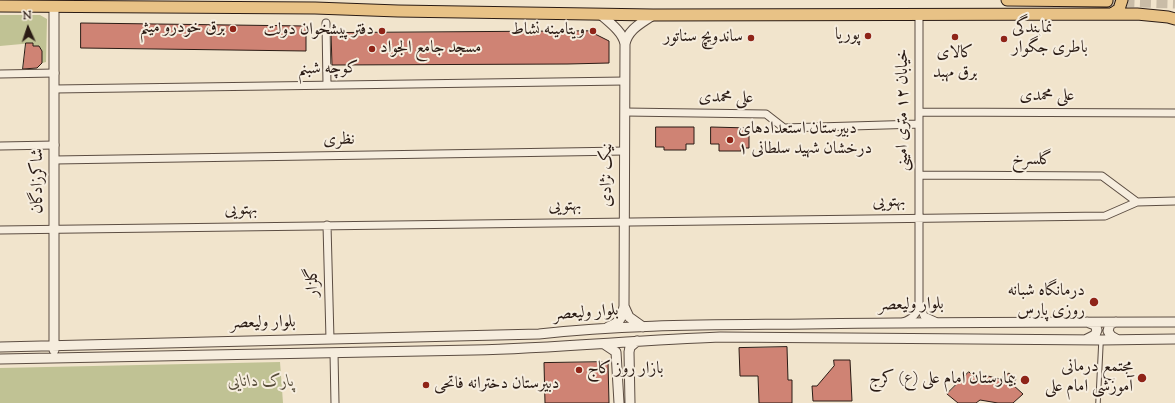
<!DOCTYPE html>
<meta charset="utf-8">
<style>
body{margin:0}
#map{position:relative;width:1175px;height:403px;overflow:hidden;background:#f1e4cc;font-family:"Sorts Mill Goudy",serif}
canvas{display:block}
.north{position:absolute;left:8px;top:8px;width:40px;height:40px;-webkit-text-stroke:3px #f6edde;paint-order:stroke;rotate:357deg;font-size:11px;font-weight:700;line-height:16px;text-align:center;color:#2a1b14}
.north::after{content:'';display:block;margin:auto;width:14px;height:18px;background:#2a1b14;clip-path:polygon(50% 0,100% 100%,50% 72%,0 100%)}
</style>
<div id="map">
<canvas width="1175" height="403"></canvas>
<div class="north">N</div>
</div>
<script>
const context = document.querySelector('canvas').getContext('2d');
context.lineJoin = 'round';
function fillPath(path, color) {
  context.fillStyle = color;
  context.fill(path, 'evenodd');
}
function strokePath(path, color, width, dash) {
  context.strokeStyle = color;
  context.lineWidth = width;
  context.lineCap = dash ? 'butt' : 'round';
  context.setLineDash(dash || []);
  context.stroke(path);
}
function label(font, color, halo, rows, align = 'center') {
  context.font = font + ' "Sorts Mill Goudy",Amiri,serif';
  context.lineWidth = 4;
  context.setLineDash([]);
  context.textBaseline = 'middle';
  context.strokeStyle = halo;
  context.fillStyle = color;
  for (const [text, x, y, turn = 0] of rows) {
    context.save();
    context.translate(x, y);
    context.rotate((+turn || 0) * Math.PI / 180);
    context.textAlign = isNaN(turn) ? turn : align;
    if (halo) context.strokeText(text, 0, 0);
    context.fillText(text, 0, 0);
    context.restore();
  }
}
fillPath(new Path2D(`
 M0,15H40L47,19L46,62L42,63V51L39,46H33V43L0,46Z
 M280,362L283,403H0V368Z`), '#c0c294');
const building = new Path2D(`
 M81,23L306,26V51L81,48Z
 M589,31L609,41V63L568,64L332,65L331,33Z
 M26,43H33V46H39L42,51V63L37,68L23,69Z
 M656,127H694V144H686V150H664V147H656Z
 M711,127L749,128V148H741V151H719V144H711Z
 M787,347L788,380H792V403H759L758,376H740L739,348Z
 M834,360H850L852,401H813L812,386H817L834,366Z
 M608,362L609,403H545L544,363Z
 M969,372L976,379L988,376L1000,379L1009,373L1016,379L1012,384L1023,394L1013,403H998L980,400L976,403H958L947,394Z`);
fillPath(building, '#cf8374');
strokePath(building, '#2a1b14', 1);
strokePath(new Path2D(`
 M1107,1L1175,3`), '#c9bca7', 11, [11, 5.5]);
const service = new Path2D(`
 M1098,403L1101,342`);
const minor = new Path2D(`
 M919,14V303
 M326,23L327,85
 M0,74L55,73
 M55,89L625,81
 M625,112L766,114L784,128L919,124
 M919,112L1175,113
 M0,146L55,145
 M55,160L625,151
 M919,175L1102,176L1137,202
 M327,225L330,339
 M0,230L1105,216L1137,202L1175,201
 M903,322C914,318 917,314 919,303L924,316L935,321
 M334,353L335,403`);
const tertiary = new Path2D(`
 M54,6V350
 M600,14C609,22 623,32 625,44
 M624,306L625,44C628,29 642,23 653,15
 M1087,322L1095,325L1097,330L1095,335L1087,339
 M1116,322L1110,324L1108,331L1111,336L1118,340
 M608,327C620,322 622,319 624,306L629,317L643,327
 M604,344L616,352L619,403
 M0,347L539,334C628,324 718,325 807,324C930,322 1052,322 1175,322
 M0,359L474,350C556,348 638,340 720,337L1101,340L1175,339
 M630,403L629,352L630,347L637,341`);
const primary = new Path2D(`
 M1007,0L1107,1
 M0,6L315,8L398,11L653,15L1137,14L1168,17L1175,19
 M1112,14L1119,9L1122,0`);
strokePath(service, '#5c4d42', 5.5);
strokePath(minor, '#5c4d42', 9);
strokePath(tertiary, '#5c4d42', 11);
strokePath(primary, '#2a1b14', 13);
strokePath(service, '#f6edde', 3.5);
strokePath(minor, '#f6edde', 7);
strokePath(tertiary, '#f6edde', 9);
strokePath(primary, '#e8c286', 11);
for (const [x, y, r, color] of [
 [233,29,4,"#8f2418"],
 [382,31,4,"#8f2418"],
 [593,31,4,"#8f2418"],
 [868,36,4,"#8f2418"],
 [955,37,4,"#8f2418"],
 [751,38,4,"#8f2418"],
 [1004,39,4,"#8f2418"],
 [372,49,4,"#8f2418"],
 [730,140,4,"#8f2418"],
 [1094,302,5,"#8f2418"],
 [579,370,4,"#8f2418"],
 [1142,378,5,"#8f2418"],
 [1025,380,5,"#8f2418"],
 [426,385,4,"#8f2418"]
]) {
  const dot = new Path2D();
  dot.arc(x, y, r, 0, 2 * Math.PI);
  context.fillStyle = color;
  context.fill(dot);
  strokePath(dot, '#f6edde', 1.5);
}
label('17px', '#2a1b14', '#f6edde', [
 ["برق خودرو میثم",225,29],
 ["نمایندگی",1012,29,"left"],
 ["باطری جگوار",1012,49,"left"],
 ["دفتر پیشخوان دولت",374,31],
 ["ویتامینه نشاط",585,31],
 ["پوریا",860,36],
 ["ساندویچ سناتور",743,38],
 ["مسجد جامع الجواد",380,49,"left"],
 ["کالای",955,54,"center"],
 ["برق مهبد",955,74,"center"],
 ["دبیرستان استعدادهای",738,130,"left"],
 ["درخشان شهید سلطانی ۱",738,150,"left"],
 ["درمانگاه شبانه",1085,292],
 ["روزی پارس",1085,312],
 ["مجتمع درمانی",1133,368],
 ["آموزشی امام علی",1133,388],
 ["بازار روز کاج",587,370,"left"],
 ["بیمارستان امام علی (ع) کرج",1016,380],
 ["دبیرستان دخترانه فاتحی",434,385,"left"]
], 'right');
label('17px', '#2a1b14', '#f6edde', [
 ["کوچه شبنم",328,70,-1],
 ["علی محمدی",1047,97],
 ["علی محمدی",726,99,1],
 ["خیابان ۱۲ متری امینی",904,110,-90],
 ["نظری",339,141,-1],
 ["گلسرخ",1032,161],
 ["نیک نژادی",608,175,-90],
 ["شاکرزادگان",39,181,-90],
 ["بهتویی",889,203,-1],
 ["بهتویی",565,207,-1],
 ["بهتویی",241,211,-1],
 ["گلزار",314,282,-91],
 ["بلوار ولیعصر",911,306,-1],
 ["بلوار ولیعصر",586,314,-4],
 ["بلوار ولیعصر",263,324,-1]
]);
label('italic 17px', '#574d3a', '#f6edde', [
 ["پارک دانایی",261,383]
]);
</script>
